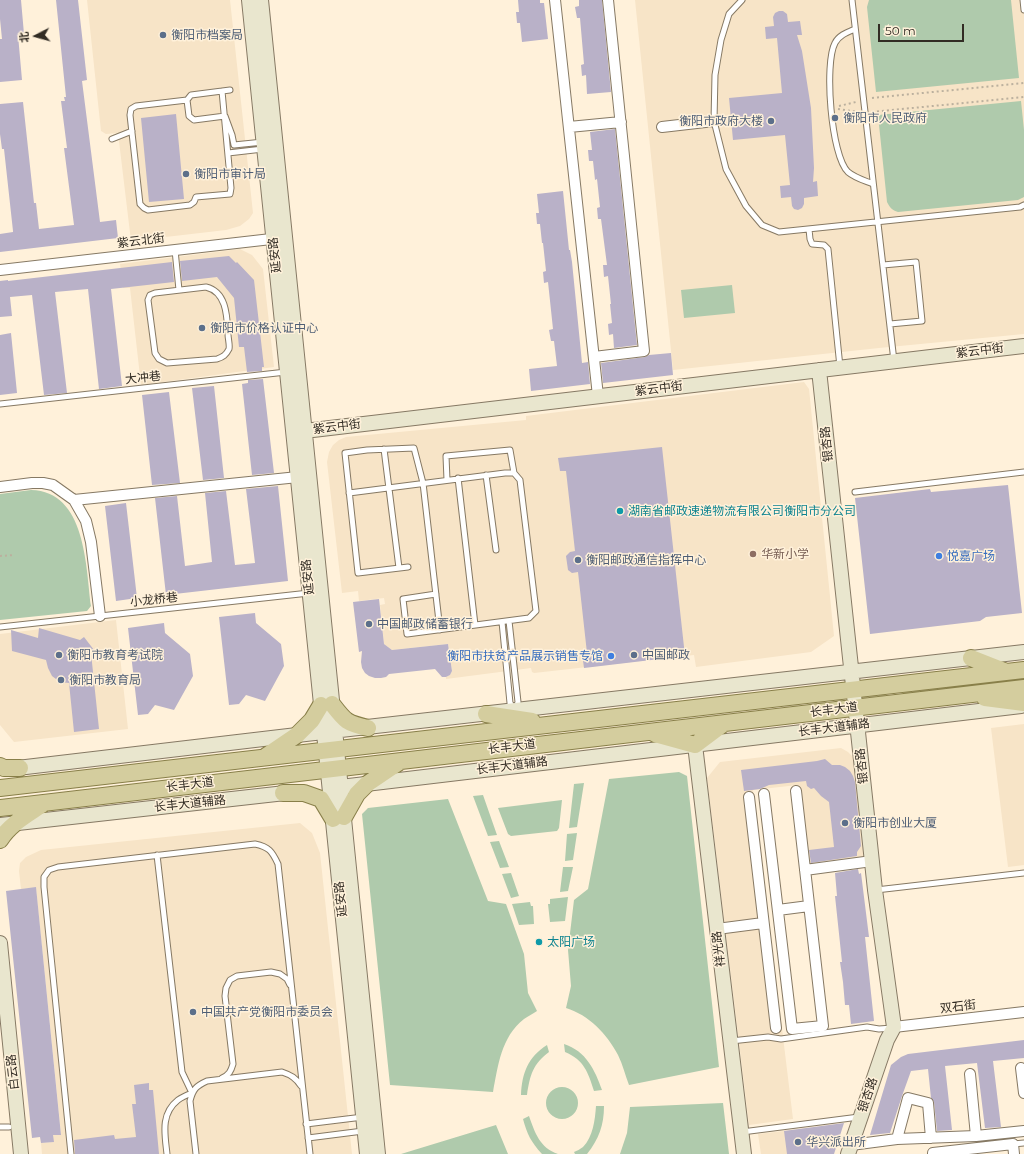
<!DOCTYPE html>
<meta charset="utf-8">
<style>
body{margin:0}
#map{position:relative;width:1024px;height:1154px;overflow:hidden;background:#fff1da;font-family:Montserrat,"Noto Sans SC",sans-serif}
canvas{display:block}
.north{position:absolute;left:16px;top:16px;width:40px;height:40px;-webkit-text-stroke:3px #fff1da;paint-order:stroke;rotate:264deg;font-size:11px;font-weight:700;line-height:16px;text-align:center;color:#322c24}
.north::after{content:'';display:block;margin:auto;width:14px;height:18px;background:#322c24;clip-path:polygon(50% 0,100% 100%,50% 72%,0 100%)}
.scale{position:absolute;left:878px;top:24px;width:86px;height:18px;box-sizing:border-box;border:2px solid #322c24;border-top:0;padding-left:5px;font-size:12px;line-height:14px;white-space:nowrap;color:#322c24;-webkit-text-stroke:3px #fff1da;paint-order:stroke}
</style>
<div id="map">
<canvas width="1024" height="1154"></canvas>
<div class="north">北</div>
<div class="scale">50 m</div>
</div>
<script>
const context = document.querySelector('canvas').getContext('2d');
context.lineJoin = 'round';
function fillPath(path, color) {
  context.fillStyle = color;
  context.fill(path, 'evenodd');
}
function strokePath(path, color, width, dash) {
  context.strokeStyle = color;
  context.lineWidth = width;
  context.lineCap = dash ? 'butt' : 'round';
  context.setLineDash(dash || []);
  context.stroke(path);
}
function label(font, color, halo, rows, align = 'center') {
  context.font = font + ' Montserrat,"Noto Sans SC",sans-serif';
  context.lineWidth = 3;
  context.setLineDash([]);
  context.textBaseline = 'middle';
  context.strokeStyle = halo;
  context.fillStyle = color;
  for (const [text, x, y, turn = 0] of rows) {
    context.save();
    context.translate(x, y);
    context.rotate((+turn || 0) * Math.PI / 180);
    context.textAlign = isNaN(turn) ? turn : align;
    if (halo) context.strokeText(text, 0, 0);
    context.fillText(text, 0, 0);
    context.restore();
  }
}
fillPath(new Path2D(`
 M87,0H230L253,213L249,219L240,226L226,230L131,241L118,133L106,134L101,131Z
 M635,0H1024V334L879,348L673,370Z
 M240,249L252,255L263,269L274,367L141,385L130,288H123L120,264Z
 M804,382L809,389L834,636L811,652L696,667L694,655L534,673L532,672L531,668L446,679V677L450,675L452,671L448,644L392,650L384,644L380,605L385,604L384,598L359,601L358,591L342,593L327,462L329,452L333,445L339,440L346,437L526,420V416Z
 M116,620L128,729L14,742L0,725V634Z
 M1024,724V865L1008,867L991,728Z
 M841,748L848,752L853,757L858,768L868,857L807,864L798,785L753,790L793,1119L749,1125L707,778L720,762Z
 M300,823L312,833L320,853L352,1154H42L41,1143L53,1142V1135L61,1134L36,888L21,889L19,871L20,863L26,857L41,850Z
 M809,1128L812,1154H761L758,1134Z`), '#f7e4c7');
fillPath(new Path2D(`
 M869,0H1011L1019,78L876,92L867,7Z
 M1021,101L1024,130V197L1018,200L898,212C892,210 890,208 887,202L878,115Z
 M732,285L735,313L684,318L681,290Z
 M31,490C86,491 86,567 91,606L87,611L0,620V494Z
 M679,772L687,776L719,1067L629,1085C625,1075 623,1065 618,1055C607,1034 589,1015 566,1008L571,986L568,950L574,900L588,889L609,779Z
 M584,783L577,827L569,828L574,784Z
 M483,795L497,835L488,836L473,796Z
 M448,799L488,901L506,904L524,954L528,993L537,1011C533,1014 528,1016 524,1019C501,1037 498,1066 493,1092L390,1085L362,814L368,808Z
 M562,800L559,828L557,831L511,836L508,834L498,808Z
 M577,833L573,860L565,861L567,834Z
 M499,841L509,867L500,868L490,842Z
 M563,867H573L568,891L560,892Z
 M511,873L519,896L511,898L502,874Z
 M568,897L565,921L550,922L548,904H550V899Z
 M530,902L531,906H533L534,924L519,925L512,904Z
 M564,1044C586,1051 595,1070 602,1090L594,1091C588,1072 584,1060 565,1052Z
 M547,1045L549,1052C533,1064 530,1075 527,1095H521C522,1073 528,1057 547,1045Z
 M546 1103a16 16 0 1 1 32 0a16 16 0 1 1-32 0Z
 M723,1103L729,1154H620L627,1133L630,1107Z
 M596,1106H604C604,1125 599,1139 587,1154H575L574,1152C577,1151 580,1149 583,1147C593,1137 595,1120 596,1106Z
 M529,1116C535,1133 540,1148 558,1154H542C531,1142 527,1134 523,1119Z
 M496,1125L508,1154H401Z`), '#afcaac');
fillPath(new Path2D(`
 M0,0H21L24,34L18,35L22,80L0,82V39H2L0,19Z
 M56,0H78L87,80L82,81L100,222L116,220L118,238L0,252V234L13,232V231L4,149H2L0,134V104L23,102L34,203H36L39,229L74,225L64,148H67L61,101H65L64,97H66Z
 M518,0H540V3H544L548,39L522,42L520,23H517L516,12H519Z
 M579,0H602L611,92L587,94L586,75L582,76L581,65L584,64L580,18H577L575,7L579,6Z
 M779,11H783L787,14L788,22L800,21L802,35H797L802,51L811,108L814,168L813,182L817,181L818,196L804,198V204L802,208L798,210L794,209L792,206L791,197L781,198L780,186L790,185L785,135L733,140L729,98L782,93L777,38L766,39L765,27L774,26L773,17L775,13Z
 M176,114L184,199L149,202L141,118Z
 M615,129L637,345L614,348L613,334L609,335L608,324L612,323L610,304H611L608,276L604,277L603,265H607L601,219H598L597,208L600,207L597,179L595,180L593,161H589L588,150H592L590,132Z
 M563,191L569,250H570L572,262L582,363L588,362L590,384L531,391L529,369L557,366L554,341H551L549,330L553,329L548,282L544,283L543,272L546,271L543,243H542L540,224H537L536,213H539L537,194Z
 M229,256L236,263L237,262L254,280L264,367H262V371L247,372L244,347H239L234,298L217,277L182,281L180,261Z
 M172,262L174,282L111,289L122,386L99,389L88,289L55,292L67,393L44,395L32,295L10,297L12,316L0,317V281L8,280V281Z
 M11,333L17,393L0,395V335Z
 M671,353L673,375L603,383L601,363L645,357L649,355Z
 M263,379L274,473L252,475L242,384L248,383V380Z
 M214,386L224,478L203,480L192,388Z
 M169,392L180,483L152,485L142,395Z
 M662,447L685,656L584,668L582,653H587L578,572L572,573L568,570L566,556L570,552L575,551L566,471H560L558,458Z
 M1008,485L1022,613L986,617L980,621L870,634L855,498L930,489L931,492Z
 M278,486L288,581L166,595L155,498L177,496L185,566L212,562L205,493L226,491L235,565L255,563L246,489Z
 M126,503L137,598L116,601L105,506Z
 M379,599L384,644L392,650L448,644L452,671L450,675L446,677H442L435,669L389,674L386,677L381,678H375L369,676L365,673L362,668L361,662L362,651L359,652L353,602Z
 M255,613L256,623L281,644L284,666L265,701L246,695L239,704L229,705L219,617Z
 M164,623L165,633L190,654L193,676L174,710L155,705L148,714L138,715L128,628Z
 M39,628L80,640L84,637L94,650L91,653L99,729L74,732L69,683L60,682L52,676L48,668L46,660L12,651L11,630L38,638Z
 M825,759L832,765H840L845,767L850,771L853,776L855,782L861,846L857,852V856L811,863L809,850L834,847L829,802L821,796L814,788L811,789L807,786L806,781L769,785L760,789L744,791L741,770L817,761Z
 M858,869L859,874L861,873L869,937H865L874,1021L851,1024L849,1005H845L843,982L840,962H842L835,896H837L835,873Z
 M36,887L61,1135H53L54,1142L41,1143L40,1137L32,1138L6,891Z
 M1024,1040V1058L993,1061L1001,1127L985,1128L977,1063L945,1066L952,1130L937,1131L934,1102L931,1098L928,1069L911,1071L902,1096L890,1133L870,1135L891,1065L901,1057L908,1054Z
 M149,1083V1090H153L159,1154H75L74,1140L114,1135L115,1139L136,1137L132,1104H136L134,1085Z
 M844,1123L834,1154H787L784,1131Z`), '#b9b1c8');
const lane = new Path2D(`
 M742,0L729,14L721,40L715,75L714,121L726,169L746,206L762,225L779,232L1020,207L1024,205
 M852,0L894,361
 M1023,0L1024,10
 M855,29C848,32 839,35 835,43C824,63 831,156 848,172C855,178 866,181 873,184
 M230,90L191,95L187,100L189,116L194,120L225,116L232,135L234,145L263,142
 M187,100L136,106L131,109L130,115L140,204L144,208L148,210L190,205L194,202L196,197L230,194L231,188L222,91
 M112,139L132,131
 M228,153L263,149
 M809,229L810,239L812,244L824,245L828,249L840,367
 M175,250L179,290
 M883,265L916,262L922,321L890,324
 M206,287C227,292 227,317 228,334C228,339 230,345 229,349C226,355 223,357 217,359L167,363L159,359L155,353L148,300L150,295L155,293Z
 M0,404L286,372
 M384,449L399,568
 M486,475L496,550
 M458,478L475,625
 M447,480L446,456L510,450L514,473
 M855,492L1024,472
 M349,493L505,473H514L520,480L536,611L529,618L407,634L403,599L436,594
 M408,567L358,573L345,453L367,450L414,448L423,483L440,630
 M509,621L518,702L516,708
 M502,622L510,703L514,709
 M0,627L309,593
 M157,855L182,1072L192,1093C187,1095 182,1097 178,1100C160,1114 165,1135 167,1154
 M876,890L1024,873
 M731,1041L768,1037L781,1039L867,1027L879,1029L892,1028
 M222,1078C229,1075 231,1071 233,1064L225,996L226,988L230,980L237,976L271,972L280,974L287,979L290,985
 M306,1124L363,1117
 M0,1127H9
 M742,1132L859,1117
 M308,1138L363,1131
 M1013,1144L1024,1143
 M71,1154L44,887V877L49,870L58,867L255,844C269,847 272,851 278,864L310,1154
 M196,1154L190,1101C193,1089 196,1086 207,1081L282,1072C291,1075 296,1078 301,1086`);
const street = new Path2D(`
 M555,0L598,396
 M569,127L621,122
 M662,127L714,121
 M0,270L280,238
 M594,357L644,351L608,0
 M0,487L32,483H43L53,485L74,500L86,521L91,542L100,616
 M74,500L298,477
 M764,794L792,1029L823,1026L796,791
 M749,797L776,1028
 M805,870L872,861
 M778,910L809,906
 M717,929L763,923
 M894,1027L1024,1012
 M1021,1068L1024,1093
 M970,1074L976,1136
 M897,1139L908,1098L928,1103L931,1138
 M851,1145L897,1139L976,1136L1024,1131
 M933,1154V1153L1013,1144L1014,1154`);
const secondary = new Path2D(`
 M249,0L367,1154
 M261,0L378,1154
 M819,370L875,890L894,1027L887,1040L848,1154
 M296,432L1024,346
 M695,745L744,1154
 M9,769L297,735L1024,652
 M332,788L1021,706
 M0,825L294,792
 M0,943L21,1154`);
const primary = new Path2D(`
 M971,658L1004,671
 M985,698L1024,703
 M332,704C345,721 346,723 368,728
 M486,714L532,721
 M655,734L695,745L723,724
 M266,756L297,735L312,720L321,705
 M0,766L4,768H20
 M0,788L1024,670
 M283,793H304L321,799L333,819
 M0,808L1024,688
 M344,817L357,794L367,784L398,763
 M0,840C10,824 27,815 43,804`);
strokePath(lane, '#867964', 7);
strokePath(street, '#867964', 12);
strokePath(secondary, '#867964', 16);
strokePath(primary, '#887f49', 18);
strokePath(new Path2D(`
 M872,98L1024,83
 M839,106L856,102
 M838,109L858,112
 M872,112L1024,97
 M0,556L14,555`), '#bbb09e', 2, [2, 3]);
strokePath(lane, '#fff', 5);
strokePath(street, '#fff', 10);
strokePath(secondary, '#e9e6ce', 14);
strokePath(primary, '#d4cd9e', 16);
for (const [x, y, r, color] of [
 [163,35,4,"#5c6f8a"],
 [835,118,4,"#5c6f8a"],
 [771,121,4,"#5c6f8a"],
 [186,174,4,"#5c6f8a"],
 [202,328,4,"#5c6f8a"],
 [620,511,4,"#0f9aa8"],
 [753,554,4,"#8d6e63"],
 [939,556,4,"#3f7fe0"],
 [578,560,4,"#5c6f8a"],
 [369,624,4,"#5c6f8a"],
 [59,655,4,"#5c6f8a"],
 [634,655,4,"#5c6f8a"],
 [611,656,4,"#3f7fe0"],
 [61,680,4,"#5c6f8a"],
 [845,823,4,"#5c6f8a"],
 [539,942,4,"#0f9aa8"],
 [193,1012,4,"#5c6f8a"],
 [798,1142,4,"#5c6f8a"]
]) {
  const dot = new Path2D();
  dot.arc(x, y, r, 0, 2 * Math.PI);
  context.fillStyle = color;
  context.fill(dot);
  strokePath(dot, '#fff1da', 1.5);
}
label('12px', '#4e5e75', '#fff1da', [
 ["衡阳市档案局",171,35],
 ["衡阳市人民政府",843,118],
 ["衡阳市政府大楼",763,121,"right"],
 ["衡阳市审计局",194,174],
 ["衡阳市价格认证中心",210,328],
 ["衡阳邮政通信指挥中心",586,560],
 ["中国邮政储蓄银行",377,624],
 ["衡阳市教育考试院",67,655],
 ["中国邮政",642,655],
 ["衡阳市教育局",69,680],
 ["衡阳市创业大厦",853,823],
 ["中国共产党衡阳市委员会",201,1012],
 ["华兴派出所",806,1142]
], 'left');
label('12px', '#322c24', '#fff1da', [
 ["紫云北街",141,241,-7],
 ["延安路",275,255,-96],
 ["紫云中街",980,351,-7],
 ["大冲巷",143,378,-6],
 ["紫云中街",659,389,-7],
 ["紫云中街",337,427,-7],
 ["银杏路",827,444,-96],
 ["延安路",308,577,-96],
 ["小龙桥巷",154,600,-6],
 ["长丰大道",834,710,-7],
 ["长丰大道辅路",834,728,-7],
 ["长丰大道",512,747,-7],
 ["长丰大道辅路",512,766,-7],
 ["银杏路",862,766,-96],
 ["长丰大道",190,785,-7],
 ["长丰大道辅路",190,804,-6],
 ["延安路",341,899,-96],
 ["祥光路",719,949,-97],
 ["双石街",958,1007,-7],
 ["白云路",13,1072,-96],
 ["银杏路",868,1095,-71]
]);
label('12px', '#0d838f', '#fff1da', [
 ["湖南省邮政速递物流有限公司衡阳市分公司",628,511],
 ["太阳广场",547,942]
], 'left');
label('12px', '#785e54', '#fff1da', [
 ["华新小学",761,554]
], 'left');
label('12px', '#366cbe', '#fff1da', [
 ["悦嘉广场",947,556],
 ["衡阳市扶贫产品展示销售专馆",603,656,"right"]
], 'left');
</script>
